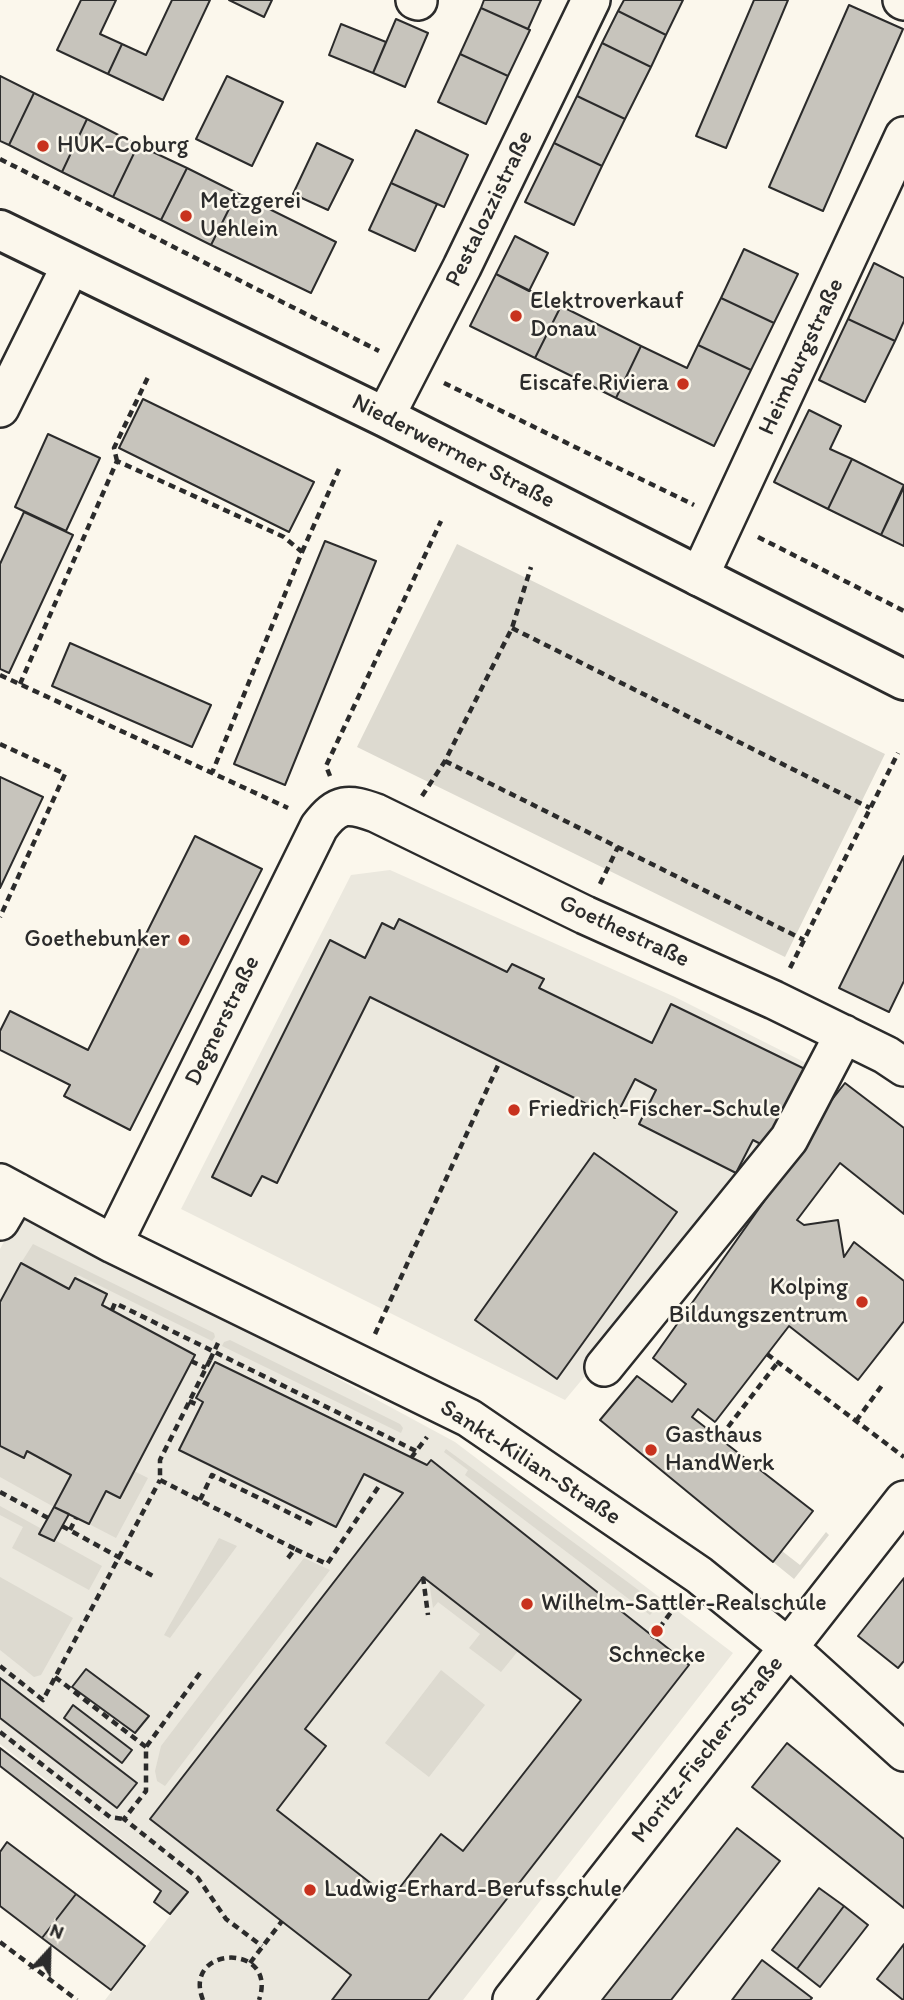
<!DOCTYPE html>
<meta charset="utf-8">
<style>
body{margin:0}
#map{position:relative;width:904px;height:2000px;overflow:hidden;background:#fbf7ec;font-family:Itim,sans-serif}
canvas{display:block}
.north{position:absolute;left:14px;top:1916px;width:70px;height:70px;-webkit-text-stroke:5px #fbf7ec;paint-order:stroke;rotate:22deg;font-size:19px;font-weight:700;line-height:28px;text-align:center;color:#2b2b2b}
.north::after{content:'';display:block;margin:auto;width:24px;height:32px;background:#2b2b2b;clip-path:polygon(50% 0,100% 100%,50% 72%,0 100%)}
</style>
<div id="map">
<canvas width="904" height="2000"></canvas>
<div class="north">N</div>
</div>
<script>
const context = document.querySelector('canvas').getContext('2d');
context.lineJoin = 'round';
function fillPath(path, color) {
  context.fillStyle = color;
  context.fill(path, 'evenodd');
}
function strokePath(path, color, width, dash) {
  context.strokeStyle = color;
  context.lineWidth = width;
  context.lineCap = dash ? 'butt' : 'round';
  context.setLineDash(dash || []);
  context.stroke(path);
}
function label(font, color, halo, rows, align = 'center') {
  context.font = font + ' Itim,sans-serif';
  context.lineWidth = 5;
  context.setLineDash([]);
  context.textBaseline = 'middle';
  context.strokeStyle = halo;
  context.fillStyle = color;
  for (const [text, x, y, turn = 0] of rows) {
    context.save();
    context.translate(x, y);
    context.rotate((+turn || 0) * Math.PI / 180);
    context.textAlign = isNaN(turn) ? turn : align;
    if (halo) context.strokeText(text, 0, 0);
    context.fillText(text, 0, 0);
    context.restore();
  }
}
fillPath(new Path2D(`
 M390,870L675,997L816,1068L775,1148L565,1400L181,1209L351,875Z
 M22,1208L455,1442L733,1653L463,2000H105L189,1891L0,1744V1249Z`), '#ebe8de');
fillPath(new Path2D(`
 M457,544L885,754L785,957L357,747Z
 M33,1244L214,1333L215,1337L212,1341L78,1275L69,1289L21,1263Z
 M230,1340L400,1424L403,1428L401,1433L222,1346L224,1342Z
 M0,1446L23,1458L27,1451L71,1475L54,1507L0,1477Z
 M446,1449L659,1605L650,1615L465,1475L468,1470L444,1452Z
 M134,1471L148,1478L116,1538L89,1524L106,1491L120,1498Z
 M0,1506L40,1528L54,1541L55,1540L102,1566L89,1590L12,1548L23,1527L0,1515Z
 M826,1532L829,1535L794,1579L773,1562L782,1551L800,1565Z
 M219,1538L237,1546L170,1638L164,1635Z
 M304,1558L330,1570L165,1786L157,1781L155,1771L161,1746Z
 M0,1577L73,1618L41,1675L34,1677L0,1650Z
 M429,1581L518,1651L501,1672L469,1648L480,1634L438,1602L433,1608Z
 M441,1670L485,1705L429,1777L385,1743Z`), '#dddad0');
const building = new Path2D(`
 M81,0H116L100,34L122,44L108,74L57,50Z
 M172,0H210L163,100L108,74L122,44L146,55Z
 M229,0H272L264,17Z
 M484,0H541L528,29L481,8Z
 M624,0H683L666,35L618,11Z
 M754,0H788L726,148L696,136Z
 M849,5L903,29L823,211L769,187Z
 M481,8L530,30L508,76L460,54Z
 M618,11L666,35L651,67L602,43Z
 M396,19L428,33L405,87L373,73Z
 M341,24L386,42L373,73L329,55Z
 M602,43L651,67L625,119L577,96Z
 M460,54L508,76L486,124L438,102Z
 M0,76L34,93L9,145L0,141Z
 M227,76L283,102L252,166L196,139Z
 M34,93L87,119L62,172L9,145Z
 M577,96L625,119L602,166L554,143Z
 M87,119L138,145L113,197L62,172Z
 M416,130L468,155L444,207L391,183Z
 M317,143L353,160L328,210L293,194Z
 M554,143L602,166L574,225L525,202Z
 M138,145L187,168L161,220L113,197Z
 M187,168L237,193L211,245L161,220Z
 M391,183L437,204L415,251L369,230Z
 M237,193L336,242L311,293L211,245Z
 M515,236L548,253L529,291L496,274Z
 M744,249L798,274L774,323L721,298Z
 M874,263L904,278V321L895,341L848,319Z
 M496,274L561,306L535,358L470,326Z
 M721,298L774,323L751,370L698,345Z
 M561,306L641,346L616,398L535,358Z
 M848,319L895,341L865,402L819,380Z
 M698,345L751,370L714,446L616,398L641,346L687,368Z
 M143,399L314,482L289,532L119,448Z
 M809,410L841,426L830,449L852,459L828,509L774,482Z
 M48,434L100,458L66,531L15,507Z
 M852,459L904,485L881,535L828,509Z
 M904,487V546L881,535Z
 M24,512L73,535L9,673L0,669V564Z
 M325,541L376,561L285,785L234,764Z
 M70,643L211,705L192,747L52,686Z
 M0,777L43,797L0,888Z
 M195,836L262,869L130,1130L64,1096L70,1085L0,1050V1031L10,1011L88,1050Z
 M904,856V981L889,1012L839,988Z
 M399,919L507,972L512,964L544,979L539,988L652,1043L671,1004L811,1072L772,1150L753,1140L736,1173L639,1124L656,1090L635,1079L615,1118L370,997L277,1183L262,1176L251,1196L212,1177L330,940L365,958L382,923L394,929Z
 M845,1083L904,1128V1214L840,1163L797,1220L804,1225L838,1220L844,1257L854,1242L904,1281V1321L858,1380L789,1326L715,1422L698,1409L692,1417L813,1511L773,1562L600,1420L637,1376L672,1402L686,1384L653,1358L809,1138L805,1134Z
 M594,1153L677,1212L557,1379L475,1320Z
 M21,1263L69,1289L75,1278L107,1294L102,1305L195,1355L120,1498L106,1491L89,1524L54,1507L71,1475L27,1451L24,1458L0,1446V1302Z
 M215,1362L427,1465L431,1460L689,1665L428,2000H332L351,1975L150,1819L403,1493L364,1474L336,1527L179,1450L203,1402L196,1398ZM423,1577L581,1700L463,1851L441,1834L391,1899L277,1810L326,1746L305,1729Z
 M54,1507L69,1514L54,1541L39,1534Z
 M904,1578V1661L898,1668L858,1636Z
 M86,1669L149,1716L135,1733L72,1687Z
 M0,1678L137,1783L117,1808L0,1718Z
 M73,1705L132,1750L122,1763L64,1718Z
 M787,1743L904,1839V1908L752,1787Z
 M0,1748L188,1892L170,1914L154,1902L161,1891L0,1766Z
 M737,1828L780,1861L671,2000H602Z
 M7,1842L76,1894L42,1938L0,1906V1852Z
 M819,1888L844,1906L797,1969L772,1950Z
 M76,1894L145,1946L111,1990L42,1938Z
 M844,1906L868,1925L820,1987L797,1969Z
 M904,1944V2000H903L877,1979Z
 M762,1960L812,1998L810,2000H732Z`);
fillPath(building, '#c7c4bc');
strokePath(building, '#2b2b2b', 2);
const minor = new Path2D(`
 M415,0L418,1
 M902,0L904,1
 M0,408L71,265
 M385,417L462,267L591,0
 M699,577L904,136
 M0,1183L113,1244L469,1418L699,1575L789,1648L904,1752
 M0,1221L17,1192
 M113,1244L319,827C338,802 348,803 376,813L585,915L774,1000L886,1055L904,1067
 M604,1367L789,1139L844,1034
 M512,2000L904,1500`);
const major = new Path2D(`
 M0,230L385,417L904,680`);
strokePath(minor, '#2b2b2b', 42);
strokePath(major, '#2b2b2b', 44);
strokePath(new Path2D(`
 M0,159L379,351
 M444,383L694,505
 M117,461L114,448L149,375
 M758,537L904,611
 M302,552L339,469
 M512,628L870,808
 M0,675L288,808
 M20,684L117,461L284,537L302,552L212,773
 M0,744L65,774L0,917
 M445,761L804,940
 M330,776L326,766L441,521
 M422,796L445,761L512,628L531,567
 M600,884L618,847
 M790,968L898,753
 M112,1310L115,1303L416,1451
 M375,1334L500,1061
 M767,1354L904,1457
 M210,1360L160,1460V1480L295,1549
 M191,1361L206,1368
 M189,1401L200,1406
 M856,1421L883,1384
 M728,1427L778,1362
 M411,1458L427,1437
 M0,1492L48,1518
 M200,1500L212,1475L312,1524
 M62,1526L153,1576
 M70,1530L76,1518
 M288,1558L295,1549L327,1564L381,1483
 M423,1577L428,1615
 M652,1638L677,1604
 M0,1666L43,1700L160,1480
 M200,1673L146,1747V1791L124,1819L198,1878L226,1919L262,1946
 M55,1677L146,1747
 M0,1732L110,1817L124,1819
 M0,1942L77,2000
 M250,1963L282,1921
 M203,2000C181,1945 279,1942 259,2000`), '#2b2b2b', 4.5, [7, 5]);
strokePath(minor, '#fbf7ec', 37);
strokePath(major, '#fbf7ec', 38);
strokePath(new Path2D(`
 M210,1360L218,1343`), '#2b2b2b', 4.5, [7, 5]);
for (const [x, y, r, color] of [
 [43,146,7,"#c8321e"],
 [186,216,7,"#c8321e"],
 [516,316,7,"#c8321e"],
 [683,384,7,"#c8321e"],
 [184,940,7,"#c8321e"],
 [514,1110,7,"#c8321e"],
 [862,1302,7,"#c8321e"],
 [651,1450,7,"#c8321e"],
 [527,1604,7,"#c8321e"],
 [657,1631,7,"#c8321e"],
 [310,1890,7,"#c8321e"]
]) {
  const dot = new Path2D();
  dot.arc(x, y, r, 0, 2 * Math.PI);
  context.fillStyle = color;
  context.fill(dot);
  strokePath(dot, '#fbf7ec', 2.5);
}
label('24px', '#2b2b2b', '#fbf7ec', [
 ["HUK-Coburg",57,146],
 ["Metzgerei",200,202],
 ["Uehlein",200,230],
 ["Elektroverkauf",530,302],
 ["Donau",530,330],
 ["Eiscafe Riviera",669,384,"right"],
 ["Goethebunker",170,940,"right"],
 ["Friedrich-Fischer-Schule",528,1110],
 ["Kolping",848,1288,"right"],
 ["Bildungszentrum",848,1316,"right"],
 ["Gasthaus",665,1436],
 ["HandWerk",665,1464],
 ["Wilhelm-Sattler-Realschule",541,1604],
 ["Schnecke",657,1656,"center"],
 ["Ludwig-Erhard-Berufsschule",324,1890]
], 'left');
label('24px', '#2b2b2b', '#fbf7ec', [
 ["Pestalozzistraße",490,209,-64],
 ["Heimburgstraße",802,357,-65],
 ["Niederwerrner Straße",453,452,27],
 ["Goethestraße",624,932,25],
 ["Degnerstraße",223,1021,-64],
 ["Sankt-Kilian-Straße",530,1463,33],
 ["Moritz-Fischer-Straße",708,1750,-52]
]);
</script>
